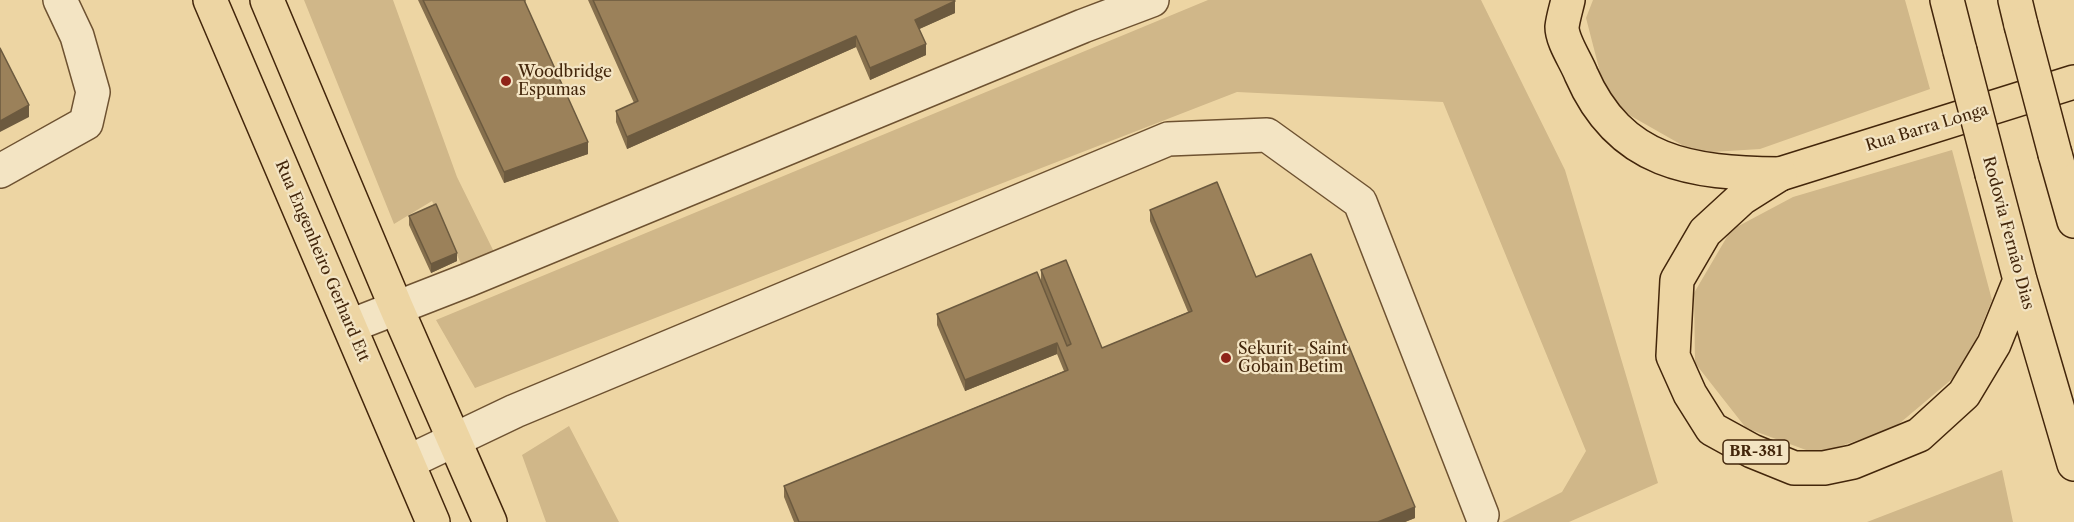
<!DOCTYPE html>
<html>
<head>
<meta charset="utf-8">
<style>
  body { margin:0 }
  canvas { display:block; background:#edd5a3 }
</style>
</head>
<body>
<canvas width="2074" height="522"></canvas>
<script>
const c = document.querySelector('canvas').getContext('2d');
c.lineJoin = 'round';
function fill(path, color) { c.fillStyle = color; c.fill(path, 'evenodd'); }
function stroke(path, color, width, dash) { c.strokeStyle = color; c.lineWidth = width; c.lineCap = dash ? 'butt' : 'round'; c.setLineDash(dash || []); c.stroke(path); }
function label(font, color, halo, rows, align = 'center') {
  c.font = font + ' "Libre Caslon Text",serif'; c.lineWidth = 4.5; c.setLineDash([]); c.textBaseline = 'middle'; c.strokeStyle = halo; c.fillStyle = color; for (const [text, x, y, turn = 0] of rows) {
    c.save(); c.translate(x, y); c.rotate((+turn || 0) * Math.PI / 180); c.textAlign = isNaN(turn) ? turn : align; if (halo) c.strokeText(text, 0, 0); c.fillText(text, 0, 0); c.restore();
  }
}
const green = new Path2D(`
  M 304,0 L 393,0 L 457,177 L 494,252 L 463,268 L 432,201 L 394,224 Z
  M 1208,0 L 1481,0 L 1565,170 L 1658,483 L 1569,522 L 1502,522 L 1562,492 L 1586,451 L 1443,102 L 1237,92 L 475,388 L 436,320 Z
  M 1593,0 L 1905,0 L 1930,89 L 1760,149 L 1696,153 L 1608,103 L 1586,18 Z
  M 1952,150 L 1992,300 L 1964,369 L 1894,428 L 1817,454 L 1746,428 L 1695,363 L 1694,293 L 1731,230 L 1793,197 Z
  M 569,426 L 619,522 L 546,522 L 522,455 Z
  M 2002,470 L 2013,522 L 1867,522 Z`);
const minor = new Path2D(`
  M 0,171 L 86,123 L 93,92 L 77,36 L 60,0
  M 350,326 L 468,280 L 1083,26 L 1152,0
  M 408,462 L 515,411 L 1168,139 L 1267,135 L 1360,202 L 1482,515`);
const major = new Path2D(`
  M 210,0 L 433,522
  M 267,0 L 396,307 L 490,522
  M 1780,174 L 2074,82`);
const highway = new Path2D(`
  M 1568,0 C 1566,9 1563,18 1562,27 C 1562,41 1576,61 1581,74 C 1620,164 1691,173 1780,174
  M 1947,0 L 1960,51
  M 2015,0 L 2021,25
  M 2055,154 L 2074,221
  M 1780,174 L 1742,198 L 1705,232 L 1677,280 L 1673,356 L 1690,394 L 1712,429 L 1752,451 L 1794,468 L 1824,468 L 1853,462 L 1919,435 L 1964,394 L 1994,344 L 2020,280
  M 1992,174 L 2020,280 L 2074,464`);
const highwayBridge = new Path2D(`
  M 2021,25 L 2055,154
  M 1960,51 L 1992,174`);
const wall = new Path2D(`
  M 418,0 L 526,0 L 525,3 L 588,154 L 504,183 Z
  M 588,0 L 954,0 L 955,13 L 919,29 L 926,55 L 870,80 L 856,47 L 627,149 L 616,122 L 616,111 L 634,103 Z
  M 1150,210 L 1256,277 L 1415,518 L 1405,522 L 794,522 L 784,497 L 784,486 L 1064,371 L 1057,354 L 965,391 L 937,325 L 937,314 L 1041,281 L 1041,270 L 1102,348 L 1188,312 L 1150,221 Z
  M 409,216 L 457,261 L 431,273 L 409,225 Z`);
const shadedWall = new Path2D(`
  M 955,1 L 955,13 L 915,31 L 915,20 Z
  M 856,36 L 856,47 L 627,149 L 627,137 Z
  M 926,44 L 926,55 L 870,80 L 870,68 Z
  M 29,105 L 29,117 L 0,132 L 0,121 Z
  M 588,142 L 588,154 L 504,183 L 504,172 Z
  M 457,253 L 457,261 L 431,273 L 431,264 Z
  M 1057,343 L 1057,354 L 965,391 L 965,380 Z
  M 1415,507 L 1415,518 L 1405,522 L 1378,522 Z`);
const building = new Path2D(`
  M 423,0 L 524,0 L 588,142 L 504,172 Z
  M 593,0 L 954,0 L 955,1 L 915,20 L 926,44 L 870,68 L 856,36 L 627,137 L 616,111 L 638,101 Z
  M 0,48 L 29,105 L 0,121 Z
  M 1217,182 L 1256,277 L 1311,254 L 1415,507 L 1378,522 L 799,522 L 784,486 L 1068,370 L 1057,343 L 965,380 L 937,314 L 1037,272 L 1067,346 L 1071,344 L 1041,270 L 1066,260 L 1102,348 L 1192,311 L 1150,210 Z
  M 436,204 L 457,253 L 431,264 L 409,216 Z`);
const markers = [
  [506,81,6,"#8f2418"],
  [1226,358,6,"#8f2418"]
];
const shields = [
  [1756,452,66]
];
const shieldNames = [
  ["BR-381",1756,452]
];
const poiNames = [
  ["Woodbridge",518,72],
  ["Espumas",518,90],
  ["Sekurit - Saint",1238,349],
  ["Gobain Betim",1238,367]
];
const streetNames = [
  ["Rua Barra Longa",1927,128,-17],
  ["Rodovia Fernão Dias",2008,233,75],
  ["Rua Engenheiro Gerhard Ett",322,261,67]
];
fill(green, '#d0b789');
stroke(minor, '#6e5231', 36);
stroke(major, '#43260b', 36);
stroke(highway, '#43260b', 36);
stroke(minor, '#f3e4c3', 33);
stroke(major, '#edd5a3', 33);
stroke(highway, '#edd5a3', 33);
stroke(highwayBridge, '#43260b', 36, []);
stroke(highwayBridge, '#edd5a3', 33);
fill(wall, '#856f4d');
fill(shadedWall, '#6c5a3f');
fill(building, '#9b815a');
stroke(building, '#6c5a3f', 1.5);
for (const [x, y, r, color] of markers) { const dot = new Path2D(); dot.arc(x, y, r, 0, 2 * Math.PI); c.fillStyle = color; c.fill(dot); stroke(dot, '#f3e4c3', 2); }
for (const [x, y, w] of shields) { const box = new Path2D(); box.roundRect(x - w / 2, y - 12, w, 24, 4.5); c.fillStyle = '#f3e4c3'; c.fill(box); stroke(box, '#43260b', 1.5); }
label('bold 15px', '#43260b', null, shieldNames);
label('16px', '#43260b', '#f3e4c3', poiNames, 'left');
label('16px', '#43260b', '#f3e4c3', streetNames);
</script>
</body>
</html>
